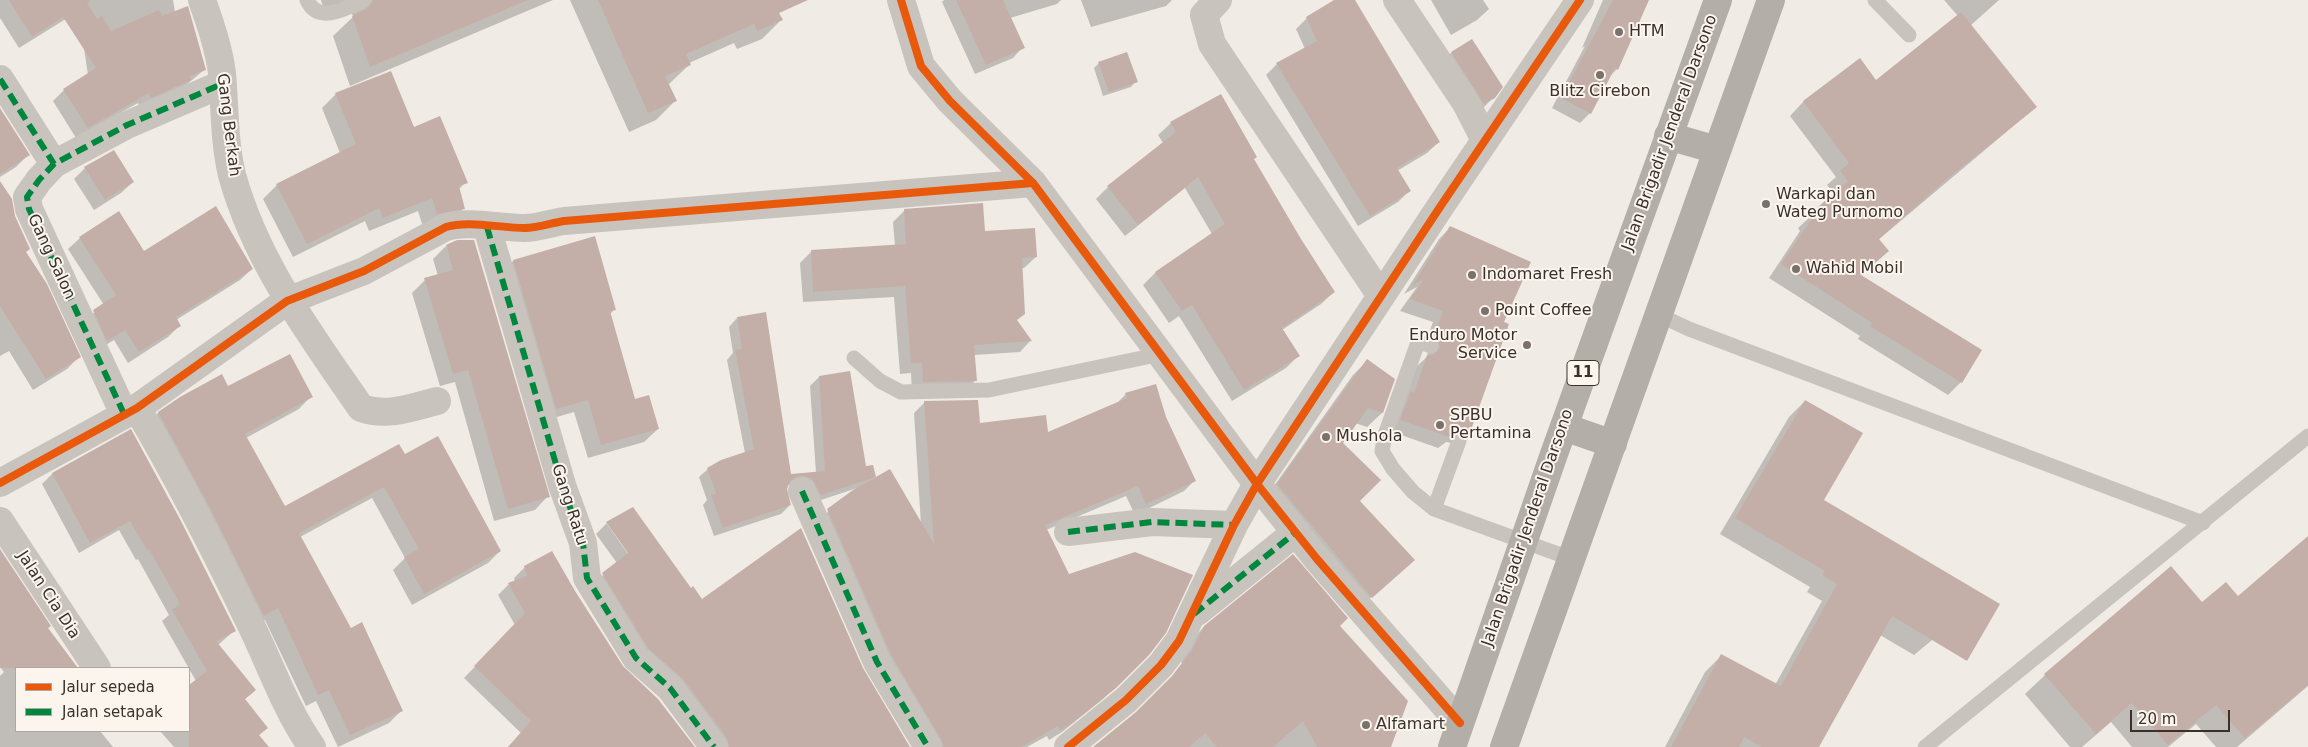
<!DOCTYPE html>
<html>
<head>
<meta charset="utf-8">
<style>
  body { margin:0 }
  #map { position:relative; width:2308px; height:747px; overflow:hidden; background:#f0ebe5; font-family:"DejaVu Sans",sans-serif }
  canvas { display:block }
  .legend { position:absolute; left:15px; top:667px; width:175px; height:65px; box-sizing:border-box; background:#fbf5ee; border:1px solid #aea6a0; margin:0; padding:6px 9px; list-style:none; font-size:15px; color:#3b302b }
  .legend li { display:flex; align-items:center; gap:10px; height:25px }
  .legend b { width:25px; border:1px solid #aea6a0 }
  .scale { position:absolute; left:2130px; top:710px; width:100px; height:22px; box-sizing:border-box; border:2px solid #3b302b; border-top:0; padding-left:6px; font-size:15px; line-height:18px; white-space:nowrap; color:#3b302b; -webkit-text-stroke:4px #fbf5ee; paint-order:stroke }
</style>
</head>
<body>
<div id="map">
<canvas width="2308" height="747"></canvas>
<ul class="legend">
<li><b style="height:6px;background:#e8590c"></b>Jalur sepeda</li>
<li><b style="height:6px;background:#00873e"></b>Jalan setapak</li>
</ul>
<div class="scale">20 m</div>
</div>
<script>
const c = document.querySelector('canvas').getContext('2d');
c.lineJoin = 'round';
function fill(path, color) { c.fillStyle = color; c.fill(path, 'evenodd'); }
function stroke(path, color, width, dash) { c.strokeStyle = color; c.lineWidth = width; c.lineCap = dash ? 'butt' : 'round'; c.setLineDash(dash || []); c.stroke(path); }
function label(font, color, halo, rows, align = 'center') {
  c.font = font + ' "DejaVu Sans",sans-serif'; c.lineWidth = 4; c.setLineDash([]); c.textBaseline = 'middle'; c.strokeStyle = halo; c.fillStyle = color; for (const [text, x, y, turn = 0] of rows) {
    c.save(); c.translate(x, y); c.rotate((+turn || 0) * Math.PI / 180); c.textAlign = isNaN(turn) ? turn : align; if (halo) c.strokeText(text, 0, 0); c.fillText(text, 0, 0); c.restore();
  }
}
const shadow = new Path2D(`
  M 0,0 L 173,0 L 175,12 L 204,70 L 179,91 L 140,108 L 138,103 L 76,138 L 53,101 L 64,90 L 88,75 L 78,8 L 69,17 L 19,48 L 0,18 Z
  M 321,0 L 553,0 L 350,86 L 333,36 L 354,16 L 344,9 L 326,17 Z
  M 570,0 L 772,0 L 781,20 L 762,39 L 737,49 L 734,43 L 689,63 L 690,64 L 668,85 L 675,101 L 656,120 L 629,132 Z
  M 944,0 L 1061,0 L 1057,4 L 1010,18 L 1023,47 L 1013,58 L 975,74 L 942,2 Z
  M 1081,0 L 1172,0 L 1166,6 L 1091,27 Z
  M 1337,0 L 1353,0 L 1439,142 L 1427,153 L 1397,171 L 1410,190 L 1398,202 L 1358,226 L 1266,75 L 1277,64 L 1305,49 L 1296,29 L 1307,18 Z
  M 1431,0 L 1483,0 L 1489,9 L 1477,20 L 1451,35 Z
  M 1603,0 L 1647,0 L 1617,69 L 1609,77 L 1590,113 L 1580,123 L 1552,108 L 1585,46 L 1582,48 Z
  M 1944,0 L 1999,0 L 1970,26 L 2036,107 L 1878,240 L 1887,251 L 1860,276 L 1961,382 L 1948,395 L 1858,339 L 1860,336 L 1769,278 L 1800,231 L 1798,228 L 1835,194 L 1827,185 L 1836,177 L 1790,116 L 1803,102 L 1859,60 L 1876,82 L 1958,16 Z
  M 1472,40 L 1494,97 L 1482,109 L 1440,64 L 1451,53 Z
  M 1099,63 L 1136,81 L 1131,87 L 1103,96 L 1094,68 Z
  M 336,94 L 413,128 L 466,182 L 458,190 L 464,208 L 450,222 L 423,227 L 418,211 L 369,231 L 365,221 L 293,257 L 263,199 L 277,185 L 340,153 L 322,108 Z
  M 0,110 L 28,155 L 16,167 L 0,177 Z
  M 1171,123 L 1253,160 L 1300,240 L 1334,292 L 1321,304 L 1282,330 L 1299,355 L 1286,368 L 1232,401 L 1179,316 L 1169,323 L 1143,285 L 1155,273 L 1212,234 L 1185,188 L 1125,236 L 1096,199 L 1108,187 L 1163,143 L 1158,135 Z
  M 85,168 L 133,182 L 121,193 L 94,210 L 74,179 Z
  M 0,183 L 25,252 L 79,357 L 67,369 L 33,390 L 9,351 L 0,356 Z
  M 905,210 L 984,232 L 1036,257 L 1024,268 L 1021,268 L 1016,321 L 1030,341 L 1020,352 L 974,355 L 976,380 L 964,392 L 912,393 L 911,373 L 900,374 L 894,297 L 803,302 L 800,263 L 811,252 L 895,246 L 893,222 Z
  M 1451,227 L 1502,322 L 1508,324 L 1467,438 L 1456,449 L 1451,443 L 1446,442 L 1438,448 L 1390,431 L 1416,367 L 1428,356 L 1427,351 L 1423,349 L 1433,322 L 1400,311 L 1417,287 L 1404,294 L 1439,239 Z
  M 80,238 L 143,253 L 252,269 L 240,280 L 176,320 L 179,326 L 168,337 L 128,363 L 114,340 L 96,351 L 82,322 L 104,305 L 68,249 Z
  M 446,246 L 548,496 L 535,510 L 494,521 L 455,382 L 440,386 L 412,293 L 425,280 L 438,276 L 433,259 Z
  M 513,261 L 615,309 L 610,314 L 635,400 L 658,429 L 644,442 L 588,458 L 574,412 L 543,421 L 500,274 Z
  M 737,318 L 790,476 L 816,473 L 810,386 L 819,377 L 865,468 L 875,477 L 870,481 L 921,525 L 914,413 L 925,402 L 979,424 L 1047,433 L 1116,404 L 1126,394 L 1164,417 L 1195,480 L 1184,491 L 1135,515 L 1126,496 L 1046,530 L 1068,576 L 1148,654 L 1103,699 L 1062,732 L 1049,740 L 1047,736 L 1027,747 L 929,747 L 817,521 L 857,488 L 812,503 L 795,484 L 787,485 L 785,489 L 790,505 L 781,514 L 714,536 L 703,505 L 707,500 L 699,477 L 708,469 L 745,453 L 727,360 L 733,353 L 729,327 Z
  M 1367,361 L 1393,380 L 1382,413 L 1367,427 L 1355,423 L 1341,443 L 1358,501 L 1413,560 L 1356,611 L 1264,500 L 1353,375 Z
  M 228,388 L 311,396 L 299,409 L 246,438 L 284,508 L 404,456 L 500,551 L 488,563 L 412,605 L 393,570 L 405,558 L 372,498 L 300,537 L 350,629 L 402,710 L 389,723 L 338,747 L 316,701 L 306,706 L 265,620 L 251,627 L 146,426 L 158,413 L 180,398 Z
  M 1805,401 L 1822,500 L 1967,611 L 1914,655 L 1880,635 L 1817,747 L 1665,747 L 1705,672 L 1721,656 L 1775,685 L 1822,601 L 1807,592 L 1810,587 L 1720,534 L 1789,417 Z
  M 131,431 L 235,630 L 218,645 L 255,690 L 244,700 L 266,728 L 258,736 L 267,747 L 174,747 L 160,731 L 189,731 L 189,687 L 196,681 L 162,621 L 169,615 L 138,559 L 136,560 L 119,530 L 79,553 L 42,484 L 52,474 Z
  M 632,509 L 690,589 L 693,588 L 701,600 L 800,530 L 862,671 L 908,747 L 714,747 L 671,690 L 637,659 L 592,585 L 617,563 L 596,534 L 607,523 ZM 607,524 L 610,524 L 633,557 L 631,558 Z
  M 2308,538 L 2308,686 L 2237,747 L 2216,747 L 2196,724 L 2168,747 L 2132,747 L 2111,722 L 2082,747 L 2070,747 L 2025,694 L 2045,675 L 2202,603 L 2238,598 Z
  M 0,551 L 47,628 L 76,668 L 16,668 L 16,731 L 100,731 L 113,747 L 0,747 L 0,676 L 4,672 L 0,667 Z
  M 525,567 L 573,591 L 622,667 L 693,747 L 508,747 L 521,733 L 464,678 L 515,625 L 498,595 L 509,584 L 515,582 L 514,578 Z
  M 1338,626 L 1390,747 L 1112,747 L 1192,677 L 1181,662 L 1193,638 L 1204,627 Z`);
const building = new Path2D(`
  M 9,0 L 91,0 L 87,3 L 97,19 L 102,16 L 111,31 L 159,10 L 162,16 L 188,6 L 206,70 L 189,76 L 191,80 L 151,98 L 149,93 L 88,128 L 63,89 L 96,68 L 63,17 L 32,37 Z
  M 373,0 L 528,0 L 370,67 L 352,16 L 368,8 Z
  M 598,0 L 808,0 L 779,13 L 783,20 L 757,31 L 754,24 L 686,54 L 691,65 L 665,76 L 677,101 L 648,113 Z
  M 956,0 L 1003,0 L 1025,48 L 986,65 Z
  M 1334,0 L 1355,0 L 1440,142 L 1397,168 L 1411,191 L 1370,216 L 1276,63 L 1317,41 L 1306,17 Z
  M 1613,0 L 1649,0 L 1618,70 L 1615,68 L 1591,114 L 1561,98 Z
  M 1961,12 L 2037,107 L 1947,179 L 1879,239 L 1889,251 L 1861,275 L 1982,350 L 1962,383 L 1870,326 L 1872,323 L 1781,264 L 1813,217 L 1810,214 L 1848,181 L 1840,171 L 1849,163 L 1803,101 L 1860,58 L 1876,80 Z
  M 1472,39 L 1503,87 L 1495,98 L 1484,104 L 1451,52 Z
  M 1127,52 L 1138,82 L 1109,92 L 1098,62 Z
  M 391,71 L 414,127 L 440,116 L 468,183 L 459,186 L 465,209 L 437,214 L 432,198 L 383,218 L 379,208 L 307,244 L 276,184 L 356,144 L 335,93 Z
  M 1221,94 L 1257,157 L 1254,159 L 1301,239 L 1335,292 L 1282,328 L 1300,356 L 1244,390 L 1192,305 L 1182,311 L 1155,272 L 1225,224 L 1198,177 L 1138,225 L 1107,186 L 1176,132 L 1170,122 Z
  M 0,108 L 30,155 L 0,174 Z
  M 114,150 L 134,182 L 105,200 L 84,167 Z
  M 0,181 L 12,199 L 15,216 L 30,249 L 26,252 L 47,284 L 81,357 L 46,379 L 0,306 Z
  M 983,203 L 985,231 L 1035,228 L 1037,257 L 1022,258 L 1025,314 L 1017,320 L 1032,341 L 974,345 L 977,381 L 923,382 L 922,363 L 911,363 L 905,286 L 813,292 L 811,250 L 906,244 L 904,209 Z
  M 216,206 L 253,269 L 176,317 L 181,326 L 139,352 L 125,330 L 107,341 L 93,310 L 116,295 L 79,237 L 119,211 L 144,251 Z
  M 1450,226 L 1531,262 L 1504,322 L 1509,324 L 1468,438 L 1462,432 L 1453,434 L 1450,437 L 1400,420 L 1411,391 L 1414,393 L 1427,355 L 1433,355 L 1440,348 L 1438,340 L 1434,337 L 1443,311 L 1410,299 L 1424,279 L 1412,286 Z
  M 595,236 L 616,310 L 610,311 L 635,399 L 649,395 L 659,429 L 601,445 L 588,400 L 556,409 L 513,260 Z
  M 457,240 L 474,240 L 550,497 L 508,509 L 468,370 L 453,374 L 424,278 L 453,270 L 446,245 Z
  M 766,312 L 791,474 L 825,471 L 819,376 L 850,371 L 866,466 L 873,465 L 876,477 L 821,495 L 812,479 L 804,476 L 796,477 L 790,481 L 787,489 L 791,505 L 723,528 L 711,495 L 716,493 L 707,468 L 721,460 L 754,449 L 735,350 L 742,349 L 737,317 Z
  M 290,354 L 313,397 L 245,434 L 285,506 L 399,444 L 405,454 L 438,436 L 501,551 L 424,594 L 404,557 L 419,549 L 384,487 L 299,533 L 351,628 L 362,622 L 403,711 L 350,735 L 329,690 L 318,695 L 278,608 L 264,616 L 209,506 L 158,412 L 180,397 L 222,374 L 228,386 Z
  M 1367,359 L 1395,379 L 1383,413 L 1368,408 L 1343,443 L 1381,480 L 1360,501 L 1415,560 L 1372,598 L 1277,484 Z
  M 1156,384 L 1166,417 L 1196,481 L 1146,504 L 1138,486 L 1045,525 L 1069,574 L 1135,552 L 1193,575 L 1166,633 L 1149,655 L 1116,688 L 1071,724 L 1060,730 L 1058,726 L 1021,747 L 944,747 L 941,739 L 891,655 L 827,509 L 853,490 L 890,469 L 934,544 L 924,401 L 978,400 L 980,423 L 1046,415 L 1048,432 L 1127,398 L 1125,393 Z
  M 1805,400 L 1863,433 L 1824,500 L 2000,604 L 1967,661 L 1892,616 L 1819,747 L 1762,747 L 1744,737 L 1739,747 L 1671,747 L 1721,654 L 1781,686 L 1837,584 L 1822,575 L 1825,571 L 1735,518 Z
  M 131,429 L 181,521 L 236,631 L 216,641 L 256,690 L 245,699 L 268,728 L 259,735 L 269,747 L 189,747 L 189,685 L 207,671 L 172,610 L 180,604 L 149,549 L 147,550 L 130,521 L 90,543 L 52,473 Z
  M 633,507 L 691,588 L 693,586 L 702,599 L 801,528 L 863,668 L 910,747 L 729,747 L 727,738 L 683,679 L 648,648 L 602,573 L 628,553 L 606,522 Z
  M 2308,536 L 2308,685 L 2245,738 L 2216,705 L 2168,745 L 2132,703 L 2096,734 L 2044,674 L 2171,566 L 2202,602 L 2226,582 L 2238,596 Z
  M 0,549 L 51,626 L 48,628 L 78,668 L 0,668 Z
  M 552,551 L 575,591 L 623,666 L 658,699 L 695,747 L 508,747 L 531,721 L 474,666 L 525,613 L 508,583 L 527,576 L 524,566 Z
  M 1293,554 L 1348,618 L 1340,626 L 1408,701 L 1391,747 L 1317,747 L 1303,721 L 1273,747 L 1217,747 L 1205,733 L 1189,747 L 1093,747 L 1136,712 L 1172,676 L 1192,650 L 1204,626 Z`);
const service = new Path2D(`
  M 307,0 C 318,25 347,8 364,0
  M 1875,0 L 1909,35
  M 1659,315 L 1689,329 L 2203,523
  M 1431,346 L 1422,343 L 1417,345 L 1385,435 L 1382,451 L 1393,469 L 1413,492 L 1434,509 L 1572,559
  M 854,358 L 880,381 L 901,392 L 989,390 L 1161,354
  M 1434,509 L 1459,441
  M 1925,747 L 2308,436`);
const minor = new Path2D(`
  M 202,0 C 210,23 219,49 222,73 C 225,107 224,142 232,175 C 256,262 310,334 361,408 C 387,417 411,408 437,401
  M 901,0 L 921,66 L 950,101 L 1033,183 L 1257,484 L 1317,559 L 1460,723
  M 1218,0 L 1204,15 L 1212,44 L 1381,296
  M 1397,0 L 1466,103 L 1485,140
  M 0,79 L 54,164
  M 487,227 L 562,485 L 583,543 L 587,578 L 636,658 L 670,688 L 714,747
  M 137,408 C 178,478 214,548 249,621 C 270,663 285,709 312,747
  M 124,414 L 29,209 L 27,197 L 39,180 L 54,164 L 127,125 L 222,84
  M 0,483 L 137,408 L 287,301 L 364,271 L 446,227 C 468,220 500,228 525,228 C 537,228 551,223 564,221 L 1033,183
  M 802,491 L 877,662 L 928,747
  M 0,521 L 97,668
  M 1068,532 L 1152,522 L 1234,525
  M 1197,612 L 1296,532
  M 1068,747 L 1126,700 L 1161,665 L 1179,641 L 1234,525 L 1257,484 L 1440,207 L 1580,0`);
const trunk = new Path2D(`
  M 1668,136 L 1717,150
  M 1564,427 L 1613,444
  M 1452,747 L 1554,454 L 1718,0
  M 1504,747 L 1771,0`);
const quiet = new Path2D(`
  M 0,79 L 54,164
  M 487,227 L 562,485 L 583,543 L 587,578 L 636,658 L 670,688 L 714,747
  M 124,414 L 29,209 L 27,197 L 39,180 L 54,164 L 127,125 L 222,84
  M 802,491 L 877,662 L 928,747
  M 1068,532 L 1152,522 L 1234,525
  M 1194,614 L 1296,532`);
const cycleway = new Path2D(`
  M 901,0 L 921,66 L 950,101 L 1033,183 L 1257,484 L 1317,559 L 1460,723
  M 0,483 L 137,408 L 287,301 L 364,271 L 446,227 C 468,220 500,228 525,228 C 537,228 551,223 564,221 L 1033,183
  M 1068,747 L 1126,700 L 1161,665 L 1179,641 L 1234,525 L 1257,484 L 1440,207 L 1580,0`);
const markers = [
  [1619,32,5,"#7a716c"],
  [1600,75,5,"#7a716c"],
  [1766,204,5,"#7a716c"],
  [1796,269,5,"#7a716c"],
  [1472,275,5,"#7a716c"],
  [1485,311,5,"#7a716c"],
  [1527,345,5,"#7a716c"],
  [1440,425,5,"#7a716c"],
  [1326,437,5,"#7a716c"],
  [1366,725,5,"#7a716c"]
];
const shields = [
  [1583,373,32]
];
const shieldNames = [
  ["11",1583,373]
];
const poiNames = [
  ["HTM",1629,32],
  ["Blitz Cirebon",1600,92,"center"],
  ["Warkapi dan",1776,195],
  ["Wateg Purnomo",1776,213],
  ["Wahid Mobil",1806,269],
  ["Indomaret Fresh",1482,275],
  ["Point Coffee",1495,311],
  ["Enduro Motor",1517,336,"right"],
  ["Service",1517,354,"right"],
  ["SPBU",1450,416],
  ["Pertamina",1450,434],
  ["Mushola",1336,437],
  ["Alfamart",1376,725]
];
const streetNames = [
  ["Gang Berkah",228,125,83],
  ["Jalan Brigadir Jenderal Darsono",1670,133,-70],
  ["Gang Salon",51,257,65],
  ["Gang Ratu",569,505,72],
  ["Jalan Brigadir Jenderal Darsono",1528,528,-71],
  ["Jalan Cia Dia",48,595,57]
];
fill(shadow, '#0003');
fill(building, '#c3afa7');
stroke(service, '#c9c3be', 15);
stroke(minor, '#c9c3be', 28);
stroke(trunk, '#b4aea8', 28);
stroke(quiet, '#00873e', 6, [12, 6]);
stroke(cycleway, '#e8590c', 8);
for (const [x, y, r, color] of markers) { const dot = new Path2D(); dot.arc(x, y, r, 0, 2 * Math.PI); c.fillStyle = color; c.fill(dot); stroke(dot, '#fbf5ee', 2); }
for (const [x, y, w] of shields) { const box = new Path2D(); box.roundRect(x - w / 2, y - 12.5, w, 25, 4); c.fillStyle = '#fbf5ee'; c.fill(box); stroke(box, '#3b302b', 1); }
label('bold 15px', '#3b302b', null, shieldNames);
label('16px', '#3b302b', '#fbf5ee', poiNames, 'left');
label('16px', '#3b302b', '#fbf5ee', streetNames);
</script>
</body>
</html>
